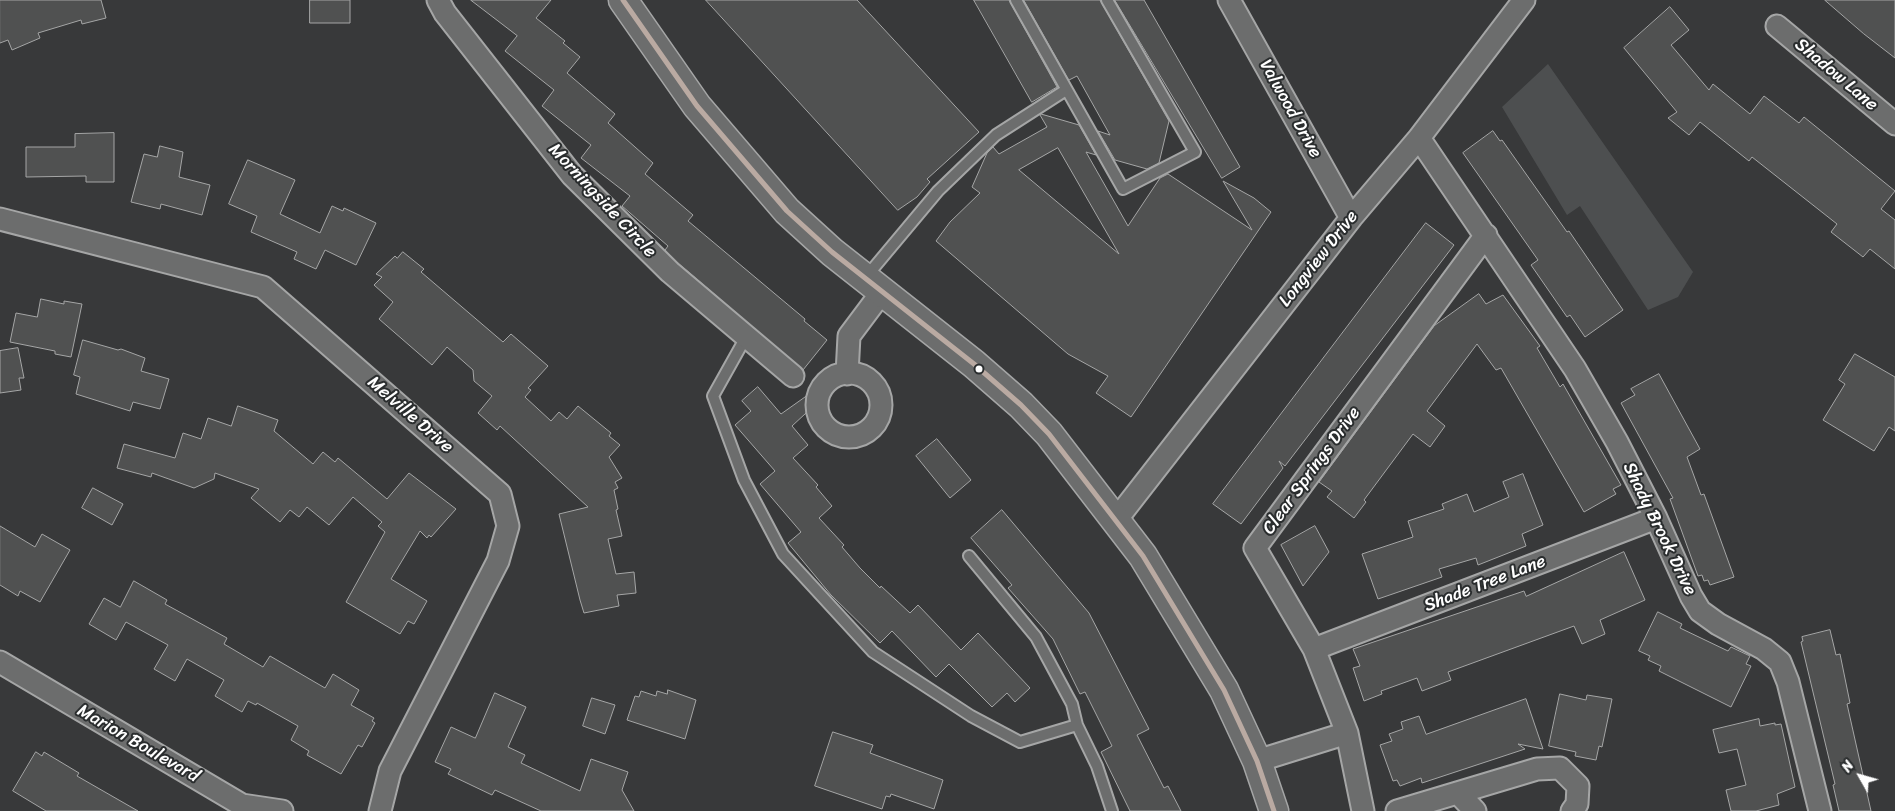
<!DOCTYPE html>
<html>
<head>
<meta charset="utf-8">
<style>
  body { margin:0 }
  #map { position:relative; width:1895px; height:811px; overflow:hidden; background:#38393a; font-family:Sriracha,sans-serif }
  canvas { display:block }
  .north { position:absolute; left:1835px; top:751px; width:50px; height:50px; -webkit-text-stroke:4px #2a2d2e; paint-order:stroke; rotate:308deg; font-size:14px; font-weight:700; line-height:20px; text-align:center; color:#fff }
  .north::after { content:''; display:block; margin:auto; width:18px; height:22px; background:#fff; clip-path:polygon(50% 0,100% 100%,50% 72%,0 100%) }
</style>
</head>
<body>
<div id="map">
<canvas width="1895" height="811"></canvas>
<div class="north">N</div>
</div>
<script>
const c = document.querySelector('canvas').getContext('2d');
c.lineJoin = 'round';
function fill(path, color) { c.fillStyle = color; c.fill(path, 'evenodd'); }
function stroke(path, color, width, dash) { c.strokeStyle = color; c.lineWidth = width; c.lineCap = dash ? 'butt' : 'round'; c.setLineDash(dash || []); c.stroke(path); }
function label(font, color, halo, rows, align = 'center') {
  c.font = font + ' Sriracha,sans-serif'; c.lineWidth = 4; c.setLineDash([]); c.textBaseline = 'middle'; c.strokeStyle = halo; c.fillStyle = color; for (const [text, x, y, turn = 0] of rows) {
    c.save(); c.translate(x, y); c.rotate((+turn || 0) * Math.PI / 180); c.textAlign = isNaN(turn) ? turn : align; if (halo) c.strokeText(text, 0, 0); c.fillText(text, 0, 0); c.restore();
  }
}
const green = new Path2D(`
  M 1548,64 L 1693,272 L 1678,297 L 1648,310 L 1580,206 L 1567,215 L 1502,107 Z`);
const building = new Path2D(`
  M 0,0 L 101,0 L 106,18 L 82,24 L 81,20 L 38,33 L 40,38 L 12,50 L 8,40 L 0,43 Z
  M 310,0 L 350,0 L 350,23 L 310,23 Z
  M 471,0 L 551,0 L 536,18 L 565,41 L 563,43 L 580,57 L 567,73 L 615,114 L 608,123 L 653,163 L 645,174 L 693,215 L 688,221 L 805,319 L 804,321 L 827,340 L 803,370 L 678,263 L 665,250 L 668,246 L 622,206 L 630,196 L 581,158 L 591,145 L 542,106 L 554,90 L 505,51 L 517,36 Z
  M 706,0 L 857,0 L 979,132 L 927,179 L 930,182 L 917,197 L 898,210 Z
  M 974,0 L 1009,0 L 1057,87 L 1032,102 Z
  M 1024,0 L 1100,0 L 1169,121 L 1159,163 L 1147,169 L 1115,160 L 1098,131 L 1110,135 L 1077,76 L 1069,80 Z
  M 1115,0 L 1144,0 L 1240,167 L 1222,178 Z
  M 1825,0 L 1895,0 L 1895,58 L 1864,34 Z
  M 1670,7 L 1689,30 L 1671,45 L 1709,90 L 1713,84 L 1750,114 L 1764,96 L 1799,123 L 1804,117 L 1895,191 L 1881,209 L 1895,220 L 1895,269 L 1870,249 L 1863,257 L 1831,232 L 1837,224 L 1752,157 L 1749,161 L 1700,122 L 1689,135 L 1668,118 L 1677,112 L 1624,48 Z
  M 1041,114 L 1079,125 L 1096,155 L 1086,152 L 1128,226 L 1160,178 L 1168,174 L 1252,230 L 1223,181 L 1254,198 L 1271,212 L 1131,417 L 1096,393 L 1108,376 L 1068,354 L 936,241 L 950,222 L 980,193 L 972,187 L 987,153 L 993,147 L 999,154 L 1047,127 L 1040,115 ZM 1058,148 L 1119,254 L 1019,170 Z
  M 1493,131 L 1500,141 L 1502,140 L 1567,232 L 1569,231 L 1623,310 L 1585,337 L 1570,315 L 1567,317 L 1531,265 L 1538,260 L 1463,153 Z
  M 114,133 L 114,182 L 86,182 L 86,176 L 26,177 L 26,147 L 75,147 L 75,134 Z
  M 160,146 L 183,152 L 179,177 L 210,185 L 202,215 L 161,204 L 160,209 L 131,202 L 144,154 L 157,157 Z
  M 248,160 L 295,180 L 280,214 L 320,233 L 332,206 L 343,211 L 344,208 L 376,223 L 356,265 L 325,250 L 316,269 L 294,259 L 297,252 L 251,232 L 257,216 L 229,204 Z
  M 1426,223 L 1454,245 L 1285,466 L 1279,461 L 1283,468 L 1241,524 L 1213,504 Z
  M 403,252 L 424,269 L 421,272 L 503,342 L 511,334 L 548,366 L 528,388 L 531,390 L 525,397 L 551,421 L 559,412 L 567,419 L 578,406 L 611,433 L 609,436 L 620,445 L 609,457 L 622,478 L 615,482 L 618,488 L 614,490 L 618,509 L 616,510 L 622,536 L 608,539 L 616,574 L 634,572 L 636,593 L 617,595 L 619,606 L 584,613 L 580,600 L 559,514 L 588,507 L 500,426 L 497,430 L 478,413 L 492,396 L 474,381 L 473,370 L 447,347 L 432,365 L 379,319 L 393,302 L 374,285 L 382,277 L 376,274 L 395,256 L 397,258 Z
  M 1479,294 L 1486,304 L 1503,295 L 1540,346 L 1537,348 L 1560,387 L 1563,384 L 1621,485 L 1613,489 L 1616,494 L 1584,512 L 1501,368 L 1496,370 L 1477,344 L 1427,411 L 1445,426 L 1430,447 L 1413,434 L 1364,500 L 1366,502 L 1354,518 L 1327,497 L 1332,491 L 1319,482 L 1434,326 Z
  M 41,299 L 64,304 L 64,301 L 82,304 L 71,357 L 55,354 L 55,351 L 10,342 L 16,313 L 37,317 Z
  M 83,340 L 118,350 L 121,349 L 145,358 L 141,371 L 169,379 L 160,409 L 133,402 L 130,411 L 76,394 L 80,377 L 74,375 Z
  M 18,348 L 24,378 L 19,378 L 21,390 L 0,393 L 0,351 Z
  M 1855,354 L 1895,377 L 1895,431 L 1889,427 L 1874,451 L 1823,420 L 1845,384 L 1839,380 Z
  M 1659,374 L 1700,449 L 1687,457 L 1701,495 L 1704,494 L 1734,577 L 1710,585 L 1708,580 L 1704,581 L 1702,575 L 1698,576 L 1670,499 L 1673,498 L 1621,403 L 1635,395 L 1631,389 Z
  M 758,387 L 781,414 L 812,392 L 819,401 L 792,426 L 808,445 L 793,458 L 818,485 L 816,487 L 832,506 L 819,518 L 844,545 L 842,547 L 860,568 L 880,588 L 881,586 L 910,613 L 918,605 L 961,650 L 978,633 L 1030,688 L 1015,702 L 1007,693 L 992,707 L 949,664 L 936,677 L 892,631 L 880,643 L 831,595 L 788,543 L 801,532 L 760,484 L 775,471 L 735,425 L 751,411 L 742,401 Z
  M 238,406 L 278,420 L 274,431 L 313,464 L 323,452 L 335,462 L 338,458 L 387,499 L 409,473 L 456,509 L 431,537 L 429,535 L 427,538 L 420,531 L 391,579 L 427,601 L 414,624 L 408,621 L 400,634 L 346,602 L 385,532 L 378,526 L 382,522 L 353,497 L 329,525 L 307,507 L 299,517 L 290,510 L 280,522 L 251,498 L 259,489 L 215,473 L 214,479 L 194,488 L 152,473 L 151,477 L 117,468 L 124,444 L 175,458 L 183,433 L 201,439 L 208,418 L 231,426 Z
  M 937,439 L 971,480 L 950,498 L 916,456 Z
  M 1523,474 L 1543,525 L 1522,534 L 1526,546 L 1478,565 L 1476,558 L 1439,569 L 1442,577 L 1378,599 L 1362,554 L 1413,537 L 1408,521 L 1444,509 L 1442,504 L 1467,494 L 1474,512 L 1509,497 L 1503,482 Z
  M 93,488 L 123,504 L 112,525 L 82,508 Z
  M 1002,510 L 1089,613 L 1149,729 L 1137,735 L 1164,788 L 1168,786 L 1181,811 L 1130,811 L 1101,752 L 1112,746 L 1085,692 L 1080,694 L 1053,639 L 1008,588 L 1012,585 L 971,538 Z
  M 0,526 L 35,547 L 42,534 L 70,550 L 40,602 L 20,591 L 18,596 L 0,585 Z
  M 1315,526 L 1329,552 L 1303,586 L 1281,545 Z
  M 1624,552 L 1645,600 L 1600,620 L 1605,634 L 1582,644 L 1574,626 L 1448,672 L 1451,680 L 1422,691 L 1417,678 L 1381,691 L 1382,694 L 1364,701 L 1353,668 L 1360,666 L 1353,649 L 1524,591 L 1526,596 Z
  M 134,581 L 167,600 L 165,604 L 227,638 L 224,644 L 263,667 L 270,656 L 325,688 L 333,674 L 359,690 L 351,705 L 374,718 L 372,721 L 375,723 L 362,747 L 358,745 L 341,774 L 307,755 L 309,751 L 291,740 L 298,726 L 257,703 L 256,705 L 248,701 L 242,712 L 215,696 L 224,680 L 187,659 L 175,681 L 154,669 L 168,645 L 126,622 L 116,640 L 89,624 L 104,598 L 120,607 Z
  M 1658,612 L 1682,624 L 1680,628 L 1728,651 L 1731,647 L 1750,656 L 1746,664 L 1751,666 L 1731,707 L 1659,671 L 1661,666 L 1648,660 L 1650,656 L 1639,651 Z
  M 1830,630 L 1836,655 L 1840,654 L 1850,703 L 1847,704 L 1871,811 L 1839,811 L 1833,785 L 1835,784 L 1801,642 L 1803,641 L 1802,637 Z
  M 668,690 L 696,700 L 685,739 L 627,720 L 635,696 L 639,697 L 641,691 L 656,696 L 657,691 L 667,694 Z
  M 495,693 L 526,707 L 508,747 L 525,755 L 521,763 L 580,791 L 591,759 L 628,772 L 622,790 L 634,811 L 541,811 L 495,790 L 492,795 L 448,774 L 451,769 L 435,762 L 451,727 L 475,738 Z
  M 1560,694 L 1586,700 L 1587,695 L 1612,699 L 1602,747 L 1599,746 L 1596,760 L 1575,756 L 1576,752 L 1549,746 Z
  M 592,698 L 615,705 L 605,734 L 583,726 Z
  M 1526,699 L 1543,749 L 1518,744 L 1525,749 L 1422,783 L 1421,778 L 1400,786 L 1397,780 L 1393,781 L 1380,745 L 1392,741 L 1389,734 L 1403,729 L 1401,722 L 1419,716 L 1426,734 Z
  M 1759,719 L 1760,726 L 1775,723 L 1775,725 L 1781,724 L 1795,787 L 1777,794 L 1779,805 L 1756,811 L 1731,811 L 1726,790 L 1746,785 L 1737,749 L 1719,753 L 1713,730 Z
  M 833,732 L 873,745 L 870,753 L 943,780 L 934,809 L 891,794 L 890,797 L 886,796 L 882,809 L 815,786 Z
  M 36,752 L 42,756 L 44,752 L 79,773 L 77,776 L 138,811 L 46,811 L 13,791 Z`);
const service = new Path2D(`
  M 1016,0 L 1123,189 L 1195,152 L 1107,0
  M 866,277 L 938,191 L 996,135 L 1066,90
  M 746,337 L 713,396 L 744,480 L 783,554 L 873,652 L 971,716 L 1020,742 L 1077,725 L 1097,766 L 1112,811
  M 969,556 L 1036,637 L 1072,704 L 1077,725`);
const minor = new Path2D(`
  M 438,0 L 445,13 L 572,175 L 670,272 L 793,376
  M 1229,0 L 1351,218
  M 1777,26 L 1895,124
  M 1419,138 L 1575,369 L 1617,442 L 1656,518 L 1691,596 L 1700,611 L 1718,624 L 1764,649 L 1780,662 L 1788,682 L 1820,811
  M 0,219 L 263,287 L 500,494 L 508,526 L 498,561 L 390,771 L 380,811
  M817 405a32 32 0 1 1 64 0a32 32 0 1 1-64 0Z
  M 847,374 L 849,336 L 882,292
  M 1116,520 L 1351,218 L 1419,138 L 1524,0
  M 1314,649 L 1656,518
  M 0,662 L 242,805 L 282,811
  M 1257,761 L 1347,733
  M 1458,793 L 1475,811
  M 1363,811 L 1347,733 L 1314,649 L 1255,548 L 1486,235
  M 1397,811 L 1537,769 L 1560,768 L 1578,786 L 1577,804 L 1572,811`);
const primary = new Path2D(`
  M 623,0 L 697,106 L 787,211 L 832,252 L 974,364 L 1021,405 L 1049,434 L 1143,556 L 1224,690 L 1257,761 L 1274,811`);
const bus1 = new Path2D(`
  M 623,0 L 697,106 L 787,211 L 832,252 L 974,364 L 1021,405 L 1049,434 L 1143,556 L 1224,690 L 1257,761 L 1274,811`);
const markers = [
  [979,369,4.5,"#fff"]
];
const streetNames = [
  ["Shadow Lane",1836,75,40],
  ["Valwood Drive",1290,109,61],
  ["Morningside Circle",602,201,47],
  ["Longview Drive",1319,259,-52],
  ["Melville Drive",410,415,41],
  ["Clear Springs Drive",1312,471,-54],
  ["Shady Brook Drive",1659,529,64],
  ["Shade Tree Lane",1485,584,-21],
  ["Marion Boulevard",138,744,30]
];
fill(green, '#4d4f50');
fill(building, '#505151');
stroke(building, '#a5a6a6', 1);
stroke(service, '#a5a6a6', 14);
stroke(minor, '#a5a6a6', 25);
stroke(primary, '#a5a6a6', 31);
stroke(service, '#6c6d6d', 10);
stroke(minor, '#6c6d6d', 21);
stroke(primary, '#6c6d6d', 28);
stroke(bus1, '#baaaa2', 5);
for (const [x, y, r, color] of markers) { const dot = new Path2D(); dot.arc(x, y, r, 0, 2 * Math.PI); c.fillStyle = color; c.fill(dot); stroke(dot, '#2a2d2e', 2); }
label('18px', '#fff', '#2a2d2e', streetNames);
</script>
</body>
</html>
